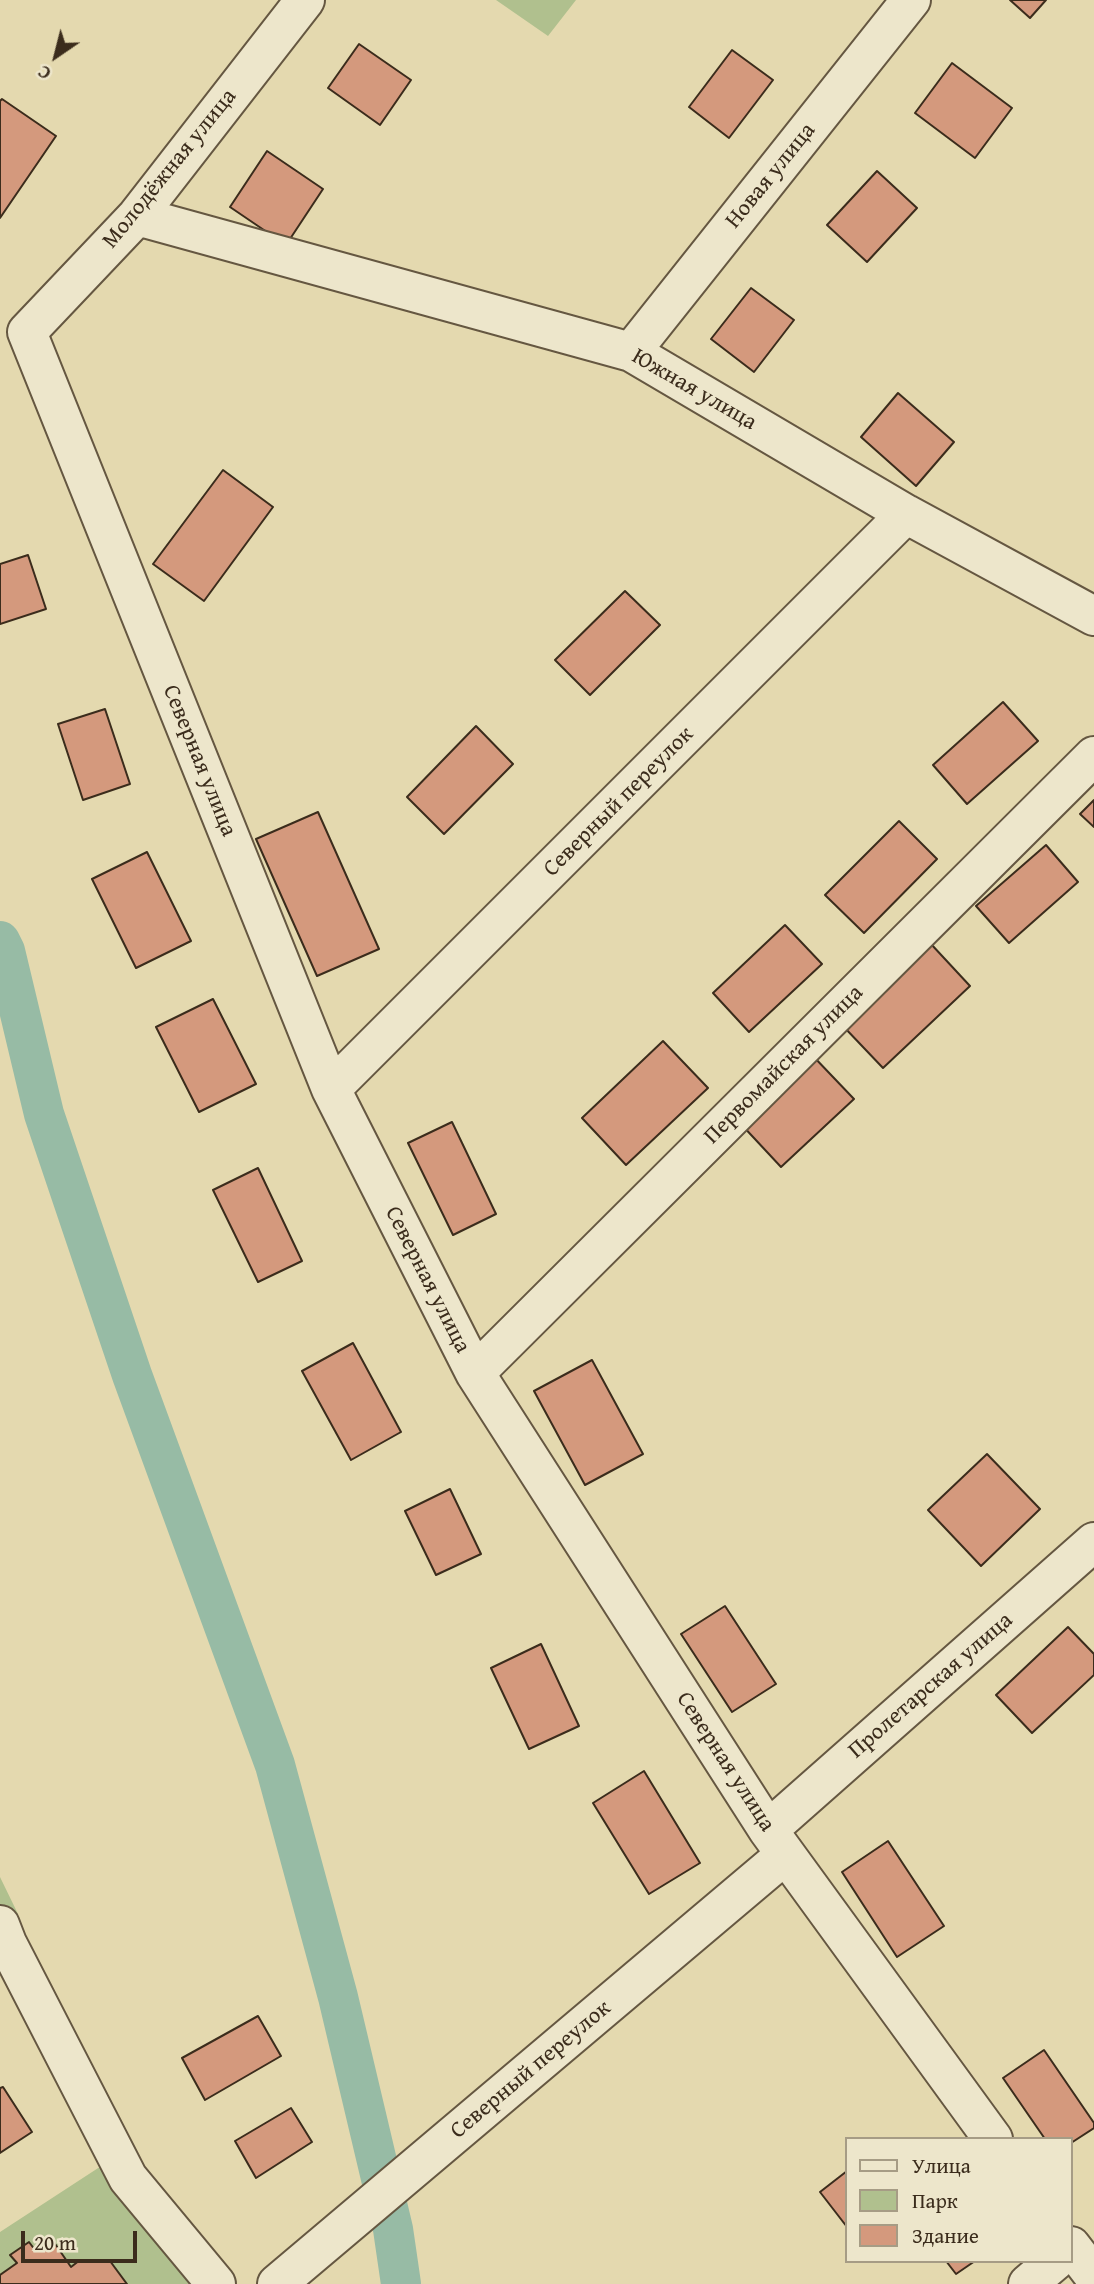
<!DOCTYPE html>
<html>
<head>
<meta charset="utf-8">
<style>
  body { margin:0 }
  #map { position:relative; width:1094px; height:2284px; overflow:hidden; background:#e4d9af; font-family:"Gentium Book Plus",serif }
  canvas { display:block }
  .legend { position:absolute; left:845px; top:2137px; width:228px; height:126px; box-sizing:border-box; background:#ede6cb; border:2px solid #a69c85; margin:0; padding:9px 12px; list-style:none; font-size:21px; color:#3b2c1c }
  .legend li { display:flex; align-items:center; gap:14px; height:35px }
  .legend b { width:35px; border:2px solid #a69c85 }
  .north { position:absolute; left:21px; top:21px; width:70px; height:70px; -webkit-text-stroke:5px #ede6cb; paint-order:stroke; rotate:215deg; font-size:19px; font-weight:700; line-height:28px; text-align:center; color:#3b2c1c }
  .north::after { content:''; display:block; margin:auto; width:24px; height:32px; background:#3b2c1c; clip-path:polygon(50% 0,100% 100%,50% 72%,0 100%) }
  .scale { position:absolute; left:21px; top:2231px; width:116px; height:32px; box-sizing:border-box; border:4px solid #3b2c1c; border-top:0; padding-left:9px; font-size:21px; line-height:24px; white-space:nowrap; color:#3b2c1c; -webkit-text-stroke:5px #ede6cb; paint-order:stroke }
</style>
</head>
<body>
<div id="map">
<canvas width="1094" height="2284"></canvas>
<ul class="legend">
<li><b style="height:9px;background:#ede6cb"></b>Улица</li>
<li><b style="height:19px;background:#b0c08e"></b>Парк</li>
<li><b style="height:19px;background:#d4997d"></b>Здание</li>
</ul>
<div class="north">С</div>
<div class="scale">20 m</div>
</div>
<script>
const c = document.querySelector('canvas').getContext('2d');
c.lineJoin = 'round';
function fill(path, color) { c.fillStyle = color; c.fill(path, 'evenodd'); }
function stroke(path, color, width, dash) { c.strokeStyle = color; c.lineWidth = width; c.lineCap = dash ? 'butt' : 'round'; c.setLineDash(dash || []); c.stroke(path); }
function label(font, color, halo, rows, align = 'center') {
  c.font = font + ' "Gentium Book Plus",serif'; c.lineWidth = 6; c.setLineDash([]); c.textBaseline = 'middle'; c.strokeStyle = halo; c.fillStyle = color; for (const [text, x, y, turn = 0] of rows) {
    c.save(); c.translate(x, y); c.rotate((+turn || 0) * Math.PI / 180); c.textAlign = isNaN(turn) ? turn : align; if (halo) c.strokeText(text, 0, 0); c.fillText(text, 0, 0); c.restore();
  }
}
const green = new Path2D(`
  M 496,0 L 576,0 L 548,36 Z
  M 0,1877 L 18,1914 L 0,1926 Z
  M 112,2159 L 200,2284 L 0,2284 L 0,2232 Z`);
const canal = new Path2D(`
  M 0,941 L 5,951 L 44,1114 L 132,1375 L 275,1765 L 338,1997 L 393,2229 L 401,2284`);
const building = new Path2D(`
  M 1010,0 L 1046,0 L 1030,18 Z
  M 359,44 L 411,80 L 380,125 L 328,88 Z
  M 732,50 L 773,80 L 729,138 L 689,107 Z
  M 952,63 L 1012,108 L 975,158 L 915,113 Z
  M 2,99 L 56,136 L 0,218 L 0,101 Z
  M 267,151 L 323,189 L 286,245 L 230,207 Z
  M 877,171 L 917,208 L 867,262 L 827,225 Z
  M 751,288 L 794,320 L 754,372 L 711,339 Z
  M 898,393 L 954,442 L 916,486 L 861,437 Z
  M 223,470 L 273,507 L 204,601 L 153,564 Z
  M 28,555 L 46,609 L 0,624 L 0,564 Z
  M 625,591 L 660,625 L 590,695 L 555,660 Z
  M 1003,702 L 1038,741 L 967,804 L 933,765 Z
  M 105,709 L 130,784 L 83,800 L 58,724 Z
  M 476,726 L 513,764 L 444,834 L 407,797 Z
  M 1094,800 L 1094,827 L 1080,814 Z
  M 318,812 L 379,949 L 317,976 L 256,839 Z
  M 899,821 L 937,859 L 864,933 L 825,895 Z
  M 1046,845 L 1078,882 L 1009,943 L 976,906 Z
  M 147,852 L 191,941 L 136,968 L 92,879 Z
  M 785,925 L 822,964 L 749,1032 L 713,993 Z
  M 931,944 L 970,986 L 883,1068 L 843,1026 Z
  M 213,999 L 256,1084 L 199,1112 L 156,1027 Z
  M 663,1041 L 708,1088 L 626,1165 L 582,1118 Z
  M 812,1055 L 854,1099 L 781,1167 L 740,1123 Z
  M 452,1122 L 496,1214 L 453,1235 L 408,1143 Z
  M 258,1168 L 302,1261 L 258,1282 L 213,1190 Z
  M 353,1343 L 401,1432 L 351,1460 L 302,1371 Z
  M 592,1360 L 643,1454 L 585,1485 L 534,1391 Z
  M 987,1454 L 1040,1509 L 981,1566 L 928,1510 Z
  M 450,1489 L 481,1554 L 436,1575 L 405,1511 Z
  M 725,1606 L 776,1684 L 732,1712 L 681,1634 Z
  M 1068,1627 L 1094,1654 L 1094,1675 L 1032,1733 L 996,1695 Z
  M 541,1644 L 579,1726 L 529,1749 L 491,1668 Z
  M 644,1771 L 700,1863 L 649,1894 L 593,1803 Z
  M 888,1841 L 944,1926 L 897,1957 L 842,1872 Z
  M 258,2016 L 281,2056 L 205,2100 L 182,2058 Z
  M 1044,2050 L 1094,2123 L 1094,2128 L 1071,2143 L 1071,2139 L 1045,2139 L 1003,2078 Z
  M 3,2087 L 32,2132 L 0,2153 L 0,2088 Z
  M 291,2108 L 312,2142 L 256,2178 L 235,2141 Z
  M 847,2171 L 847,2227 L 820,2192 Z
  M 51,2238 L 71,2267 L 80,2260 L 110,2261 L 127,2284 L 0,2284 L 0,2275 L 17,2263 L 10,2255 L 29,2242 L 35,2250 Z
  M 946,2261 L 975,2261 L 956,2274 Z`);
const minor = new Path2D(`
  M 137,216 L 631,352 L 906,514 L 1094,616
  M 27,332 L 331,1089 L 475,1373 L 768,1830 L 993,2139
  M 27,332 L 137,216 L 305,0
  M 631,352 L 911,0
  M 331,1089 L 906,514
  M 475,1373 L 1094,756
  M 768,1830 L 1094,1542
  M 0,1925 L 7,1943 L 128,2178 L 216,2284
  M 1071,2246 L 1094,2276
  M 277,2284 L 785,1855
  M 1028,2284 L 1055,2261`);
const streetNames = [
  ["Молодёжная улица",170,169,-51],
  ["Новая улица",771,176,-51],
  ["Южная улица",694,390,30],
  ["Северная улица",199,761,68],
  ["Северный переулок",619,802,-45],
  ["Первомайская улица",784,1065,-45],
  ["Северная улица",427,1280,63],
  ["Пролетарская улица",931,1686,-41],
  ["Северная улица",725,1762,57],
  ["Северный переулок",531,2070,-40]
];
fill(green, '#b0c08e');
stroke(canal, '#97bba5', 40);
fill(building, '#d4997d');
stroke(building, '#3b2c1c', 2);
stroke(minor, '#655741', 42);
stroke(minor, '#ede6cb', 38);
label('23px', '#3b2c1c', '#ede6cb', streetNames);
</script>
</body>
</html>
